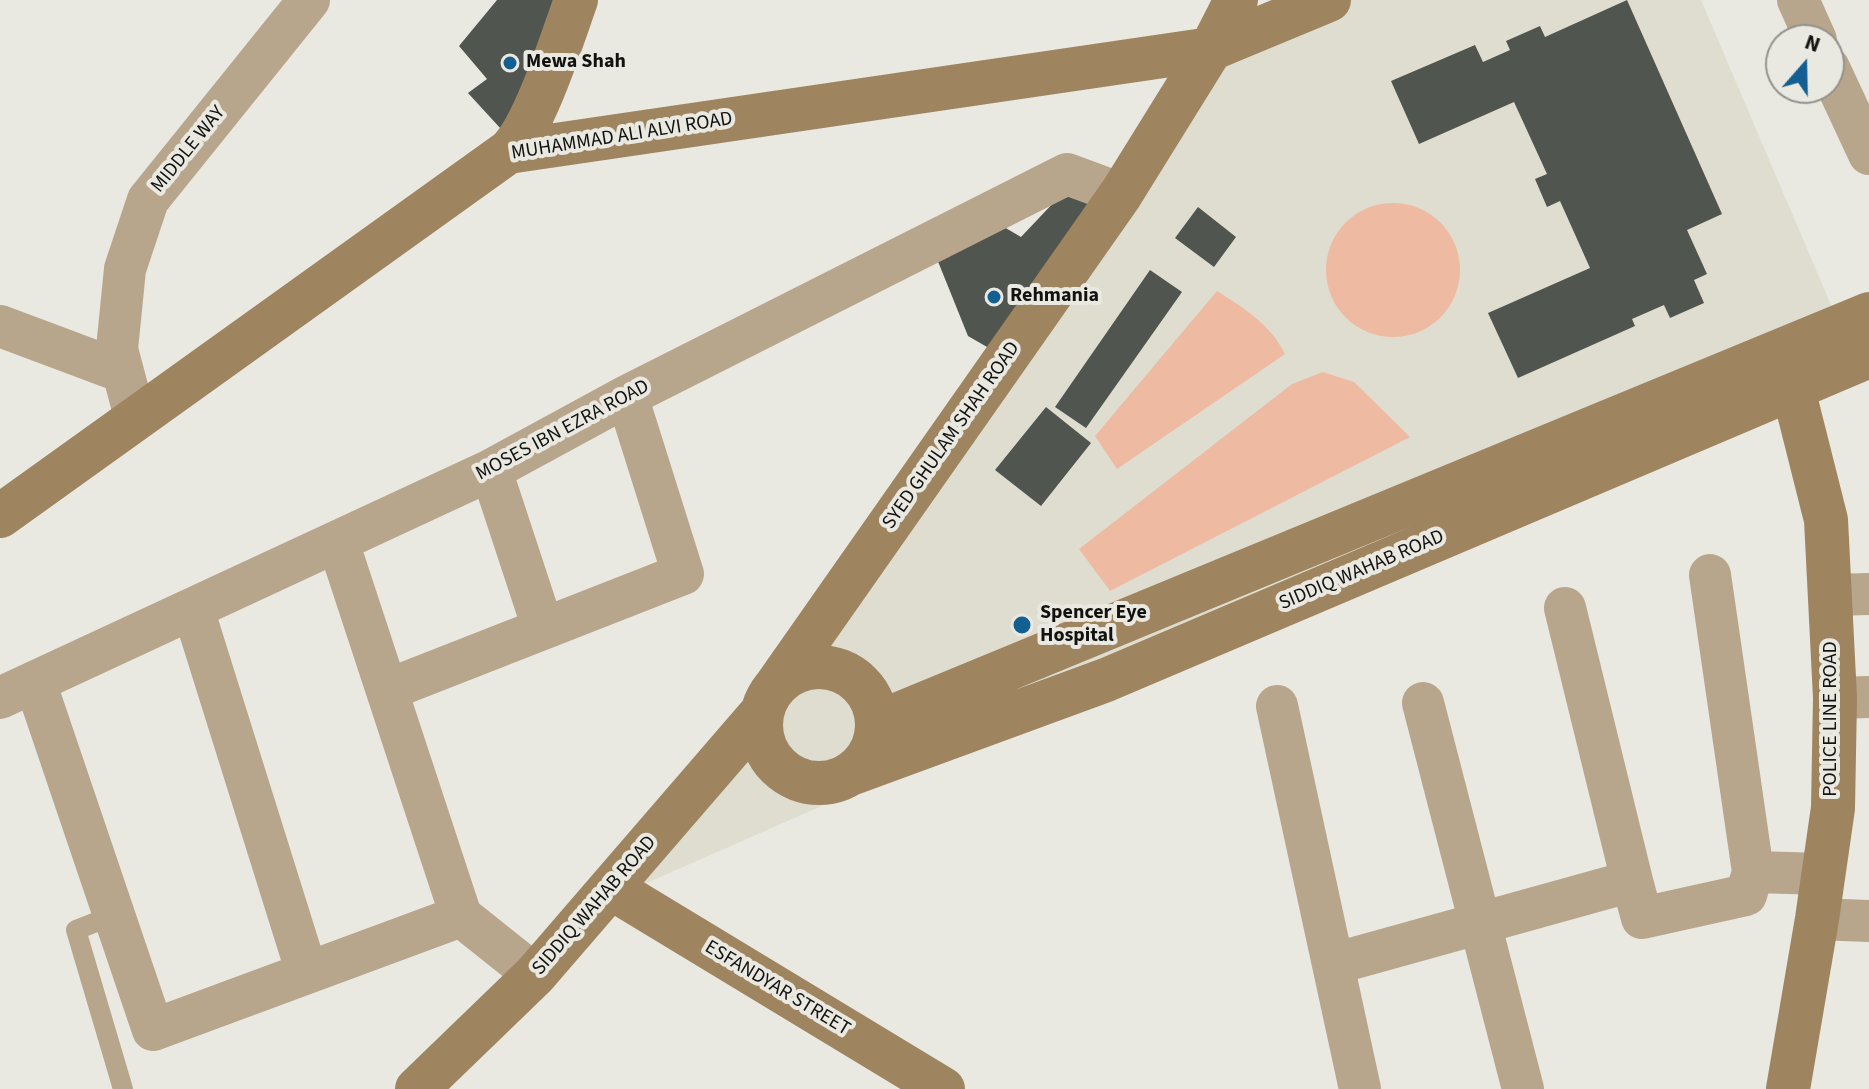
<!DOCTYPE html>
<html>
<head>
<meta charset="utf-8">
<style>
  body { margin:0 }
  #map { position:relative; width:1869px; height:1089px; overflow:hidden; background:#e9e8e1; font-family:"Source Sans 3",sans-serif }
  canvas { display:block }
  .north { position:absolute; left:1765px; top:24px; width:80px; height:80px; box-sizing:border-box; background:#e9e8e1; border:2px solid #93928d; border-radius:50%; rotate:20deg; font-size:22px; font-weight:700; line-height:32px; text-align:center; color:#121210 }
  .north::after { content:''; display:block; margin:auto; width:28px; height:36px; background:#145f92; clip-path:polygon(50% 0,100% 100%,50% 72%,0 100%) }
</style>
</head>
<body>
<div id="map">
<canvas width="1869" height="1089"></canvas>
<div class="north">N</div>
</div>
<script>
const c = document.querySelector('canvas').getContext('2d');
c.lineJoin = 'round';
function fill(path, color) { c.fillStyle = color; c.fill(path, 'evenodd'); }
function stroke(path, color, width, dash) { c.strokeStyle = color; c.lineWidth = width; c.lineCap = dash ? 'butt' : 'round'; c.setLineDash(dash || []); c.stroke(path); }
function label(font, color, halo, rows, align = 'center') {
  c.font = font + ' "Source Sans 3",sans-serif'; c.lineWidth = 8; c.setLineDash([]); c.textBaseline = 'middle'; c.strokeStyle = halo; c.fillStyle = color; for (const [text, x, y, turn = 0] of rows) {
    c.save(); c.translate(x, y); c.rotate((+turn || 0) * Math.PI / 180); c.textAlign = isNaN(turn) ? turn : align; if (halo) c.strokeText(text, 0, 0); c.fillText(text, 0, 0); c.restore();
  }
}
const built = new Path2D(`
  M 1283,0 L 1701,0 L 1851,352 L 615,897 L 1223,24 Z`);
const green = new Path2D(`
  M1326 270a67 67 0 1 1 134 0a67 67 0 1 1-134 0Z
  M 1217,291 C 1244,308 1271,325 1285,354 L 1117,469 L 1095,436 Z
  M 1323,372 L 1354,382 L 1410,437 L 1110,591 L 1079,549 L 1292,384 Z`);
const building = new Path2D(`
  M 497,0 L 575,0 L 512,141 L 468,93 L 487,79 L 459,46 Z
  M 1627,0 L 1722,214 L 1687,230 L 1707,274 L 1694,280 L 1704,303 L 1670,318 L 1664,305 L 1632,319 L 1635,326 L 1518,378 L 1488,313 L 1590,268 L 1560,201 L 1547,207 L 1535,179 L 1547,174 L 1514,102 L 1419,144 L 1391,81 L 1475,45 L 1483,62 L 1510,50 L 1506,41 L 1540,26 L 1545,37 Z
  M 1074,181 L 1106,204 L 994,351 L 968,336 L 937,259 L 1004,227 L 1021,237 Z
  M 1198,207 L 1236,237 L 1214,267 L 1175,238 Z
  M 1150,270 L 1182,292 L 1086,428 L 1055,407 Z
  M 1046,407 L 1091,443 L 1041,506 L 995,470 Z`);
const lane = new Path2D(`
  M 114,915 L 76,930 L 123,1089`);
const street = new Path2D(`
  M 1798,0 L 1816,40
  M 1829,68 L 1869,154
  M 0,326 L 123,372
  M 135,417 L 117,349 L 125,269 L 148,200 L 309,0
  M 491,470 L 543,628
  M 338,542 L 461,916 L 535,975
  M 1710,575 L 1753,872 L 1824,874
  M 1830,595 L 1869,594
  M 193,609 L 307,973
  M 35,682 L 153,1030 L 461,916
  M 387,690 L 683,574 L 627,396
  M 0,698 L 491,470 L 627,396 L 1067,174 L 1121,194
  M 1835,698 L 1869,697
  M 1423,703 L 1523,1089
  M 1277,706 L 1360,1089
  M 1632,881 L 1642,918 L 1746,895 L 1753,872
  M 1817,919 L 1869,921
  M 1333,964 L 1632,881 L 1565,608`);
const secondary = new Path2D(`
  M 508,152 C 534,129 563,36 576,0
  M 1786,361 L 1826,520 L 1835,698 L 1833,808 L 1817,919 L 1788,1089
  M 0,516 L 508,152 L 1211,49 L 1329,0
  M761 725a58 58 0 1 1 116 0a58 58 0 1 1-116 0Z
  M 776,686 L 1121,194 L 1211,49 L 1236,0
  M 877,723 L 1869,314
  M 850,774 L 1106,680 L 1869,356
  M 611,888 L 943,1089
  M 417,1089 L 535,975 L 762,712`);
const markers = [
  [510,63,8,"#145f92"],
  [994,297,8,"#145f92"],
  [1022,625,10,"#145f92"]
];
const poiNames = [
  ["Mewa Shah",526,63],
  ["Rehmania",1010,297],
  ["Spencer Eye",1040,614],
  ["Hospital",1040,637]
];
const streetNames = [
  ["MUHAMMAD ALI ALVI ROAD",622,137,-9],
  ["MIDDLE WAY",189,150,-51],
  ["MOSES IBN EZRA ROAD",563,431,-28],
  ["SYED GHULAM SHAH ROAD",952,436,-55],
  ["SIDDIQ WAHAB ROAD",1362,571,-23],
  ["POLICE LINE ROAD",1832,719,-90],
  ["SIDDIQ WAHAB ROAD",595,906,-49],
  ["ESFANDYAR STREET",777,989,31]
];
fill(built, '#deddcf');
fill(green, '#eebba2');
fill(building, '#51554f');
stroke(lane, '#b7a58c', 20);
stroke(street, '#b7a58c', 42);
stroke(secondary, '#9e845f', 44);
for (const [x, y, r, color] of markers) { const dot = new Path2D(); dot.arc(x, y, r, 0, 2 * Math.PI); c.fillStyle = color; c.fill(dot); stroke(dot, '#e9e8e1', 3); }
label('bold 20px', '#121210', '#e9e8e1', poiNames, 'left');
label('20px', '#121210', '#e9e8e1', streetNames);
</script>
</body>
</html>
